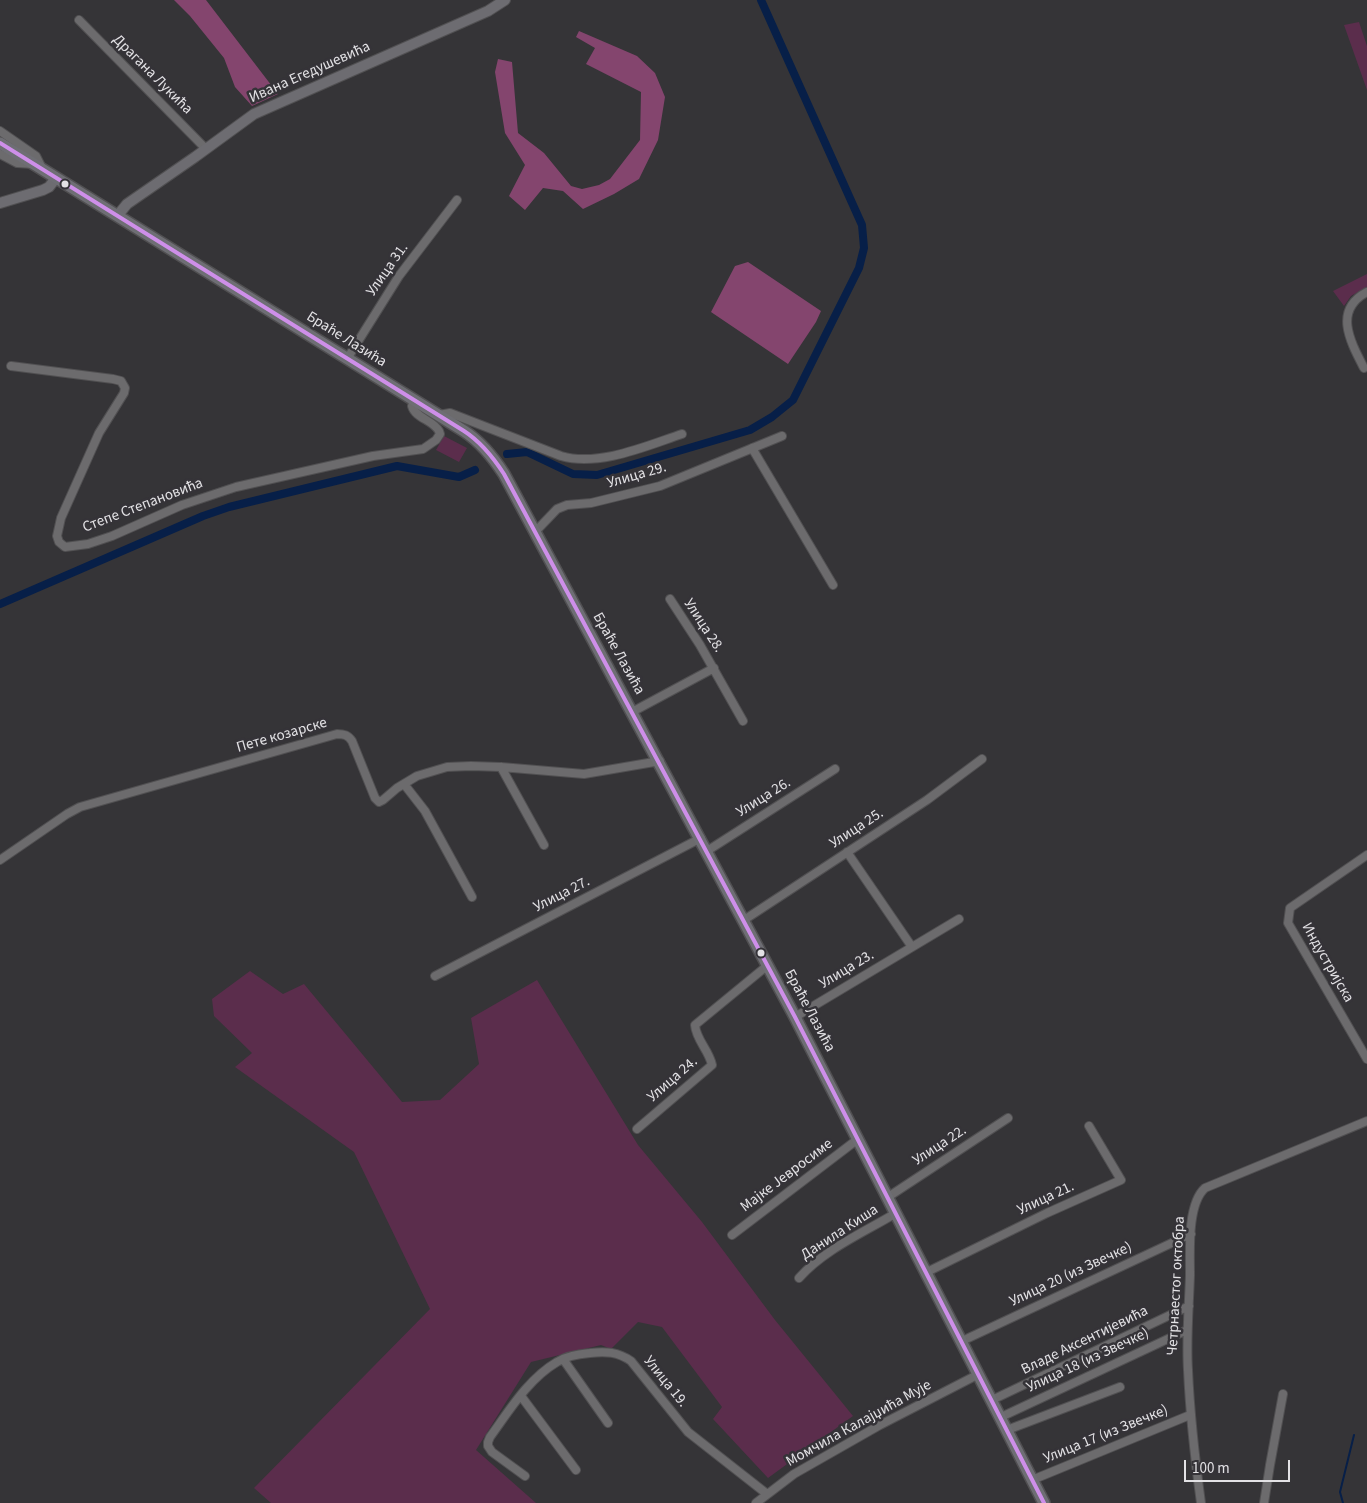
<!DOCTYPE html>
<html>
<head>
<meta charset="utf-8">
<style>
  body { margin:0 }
  #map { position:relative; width:1367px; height:1503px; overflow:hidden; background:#353437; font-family:"Source Sans 3",sans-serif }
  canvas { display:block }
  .scale { position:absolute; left:1184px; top:1460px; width:106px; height:22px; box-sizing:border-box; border:2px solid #e3e2e5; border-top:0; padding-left:6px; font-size:15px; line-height:18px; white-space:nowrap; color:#e3e2e5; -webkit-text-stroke:4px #353338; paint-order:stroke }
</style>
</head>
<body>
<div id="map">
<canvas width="1367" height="1503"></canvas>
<div class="scale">100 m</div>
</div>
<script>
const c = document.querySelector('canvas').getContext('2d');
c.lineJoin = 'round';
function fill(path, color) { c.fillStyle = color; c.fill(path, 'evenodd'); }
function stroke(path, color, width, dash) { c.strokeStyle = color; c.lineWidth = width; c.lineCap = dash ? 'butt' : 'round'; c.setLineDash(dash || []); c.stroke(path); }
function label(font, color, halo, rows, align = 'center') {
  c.font = font + ' "Source Sans 3",sans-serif'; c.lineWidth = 5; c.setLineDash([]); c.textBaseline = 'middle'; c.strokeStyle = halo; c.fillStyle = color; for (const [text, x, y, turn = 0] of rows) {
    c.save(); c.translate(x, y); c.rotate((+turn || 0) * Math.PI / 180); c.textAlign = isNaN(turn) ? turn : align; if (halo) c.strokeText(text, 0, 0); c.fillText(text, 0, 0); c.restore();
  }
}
const green = new Path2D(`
  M 1359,22 L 1367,46 L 1367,90 L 1344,25 Z
  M 1367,274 L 1367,287 L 1351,296 L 1344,306 L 1333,291 Z
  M 444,436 L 467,448 L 459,462 L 436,450 Z
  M 250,971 L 283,994 L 304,984 L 402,1102 L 440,1100 L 479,1064 L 471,1018 L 537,980 L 638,1145 L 702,1222 L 775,1320 L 853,1416 L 768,1478 L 713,1419 L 722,1407 L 662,1327 L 638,1322 L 611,1349 L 601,1345 L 531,1362 L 476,1450 L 536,1503 L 271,1503 L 254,1488 L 430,1309 L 354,1152 L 235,1067 L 252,1053 L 214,1016 L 212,999 Z`);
const forest = new Path2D(`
  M 174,0 L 206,0 L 278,94 L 252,106 L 235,87 L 224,58 L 190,16 Z
  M 579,31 L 637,56 L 655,73 L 665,97 L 658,140 L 639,179 L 614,194 L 583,209 L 563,191 L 543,188 L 525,210 L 509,196 L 525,165 L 505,133 L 495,72 L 498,59 L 512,62 L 518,133 L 544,153 L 571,186 L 582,189 L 599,185 L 610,179 L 640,140 L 641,92 L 586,64 L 595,48 L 576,37 Z
  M 748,262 L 821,311 L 816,322 L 788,364 L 711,312 L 735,266 Z`);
const stream = new Path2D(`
  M 1343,1503 L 1340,1492 L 1354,1435`);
const canal = new Path2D(`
  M 507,454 L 527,452 L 573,474 L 597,475 L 750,430 L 772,417 L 793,400 L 859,268 L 864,248 L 862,225 L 761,0
  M 0,604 L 203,516 L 229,507 L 397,466 L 459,477 L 475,470`);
const street = new Path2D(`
  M 79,20 L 206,149
  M 0,131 L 36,156 L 42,168
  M 0,154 L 17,163 L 33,164
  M 347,359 L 399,276 L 457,200
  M 11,366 L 113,379 L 121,381 L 125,388 L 124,393 L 99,433 L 61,518 L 57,536 L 59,542 L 65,547 L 88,544 L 112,536 L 182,505 L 236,487 L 373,456 L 423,449 L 436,440 L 440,434 L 439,431 C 433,420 415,418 412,406 L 414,401
  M 1364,368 C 1350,341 1333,310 1367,292
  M 439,415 L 450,413 L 561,456 C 599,467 646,446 682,434
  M 752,448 L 833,585
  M 535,532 L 557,509 L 567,505 L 591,503 L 660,486 L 782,436
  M 670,599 L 700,645 L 743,721
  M 632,712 L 714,668
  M 501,767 L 544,845
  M 404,784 L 425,811 L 472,897
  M 707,851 L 835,769
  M 847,852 L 912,947
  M 1367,855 L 1290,908 L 1288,923 L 1367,1059
  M 0,860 L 67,814 L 80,807 L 337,734 C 344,734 348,735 352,741 L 375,798 L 379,802 L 383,800 L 397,788 L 417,776 L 447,767 L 471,766 L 501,767 L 584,774 L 660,761
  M 744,920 L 927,800 L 982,759
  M 435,976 L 701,838
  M 795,1017 L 959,919
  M 637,1129 L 712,1065 C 709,1050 696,1040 695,1025 L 768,965
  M 888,1197 L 1008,1118
  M 732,1235 L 858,1139
  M 927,1272 L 1047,1213 L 1121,1180 L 1089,1126
  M 799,1278 C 825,1249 863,1233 896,1213
  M 962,1341 L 1191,1234
  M 563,1359 L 608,1423
  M 521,1396 L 576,1470
  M 992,1400 L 1189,1306
  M 1001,1417 L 1187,1330
  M 1007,1430 L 1120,1387
  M 525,1476 L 492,1452 L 488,1446 L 488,1442 L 490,1437 C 509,1411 528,1379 557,1362 C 566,1356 579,1354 590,1353 C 606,1351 618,1352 631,1361 L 688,1432 L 767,1494
  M 1032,1480 L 1190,1415
  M 756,1503 L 794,1474 L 880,1425 L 979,1374
  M 1201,1503 C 1195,1459 1190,1415 1188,1370 C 1186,1339 1189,1307 1190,1275 C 1190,1251 1187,1204 1205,1188 L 1367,1121
  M 1264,1503 L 1270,1465 L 1283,1394`);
const secondary = new Path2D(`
  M 0,203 L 43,190 L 49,187 L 56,178
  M 118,215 L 127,204 L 195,157 L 254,114 L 488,11 L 505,0`);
const primary = new Path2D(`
  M 0,143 L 464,431 C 481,442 493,457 504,474 L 795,1017 L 1044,1503`);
const bus1 = new Path2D(`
  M 0,143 L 464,431 C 481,442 493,457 504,474 L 795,1017 L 1044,1503`);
const markers = [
  [65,184,4.5,"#e3e2e5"],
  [761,953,4.5,"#e3e2e5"]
];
const streetNames = [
  ["Ивана Егедушевића",310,73,-24],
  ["Драгана Лукића",152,75,45],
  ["Улица 31.",388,270,-55],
  ["Браће Лазића",346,340,32],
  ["Улица 29.",637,476,-16],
  ["Степе Степановића",143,506,-21],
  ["Улица 28.",703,626,57],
  ["Браће Лазића",618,654,61],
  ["Пете козарске",282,736,-16],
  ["Улица 26.",764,798,-32],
  ["Улица 25.",857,829,-33],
  ["Улица 27.",562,895,-27],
  ["Индустријска",1327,963,60],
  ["Улица 23.",847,970,-31],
  ["Браће Лазића",809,1011,62],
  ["Улица 24.",673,1080,-41],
  ["Улица 22.",940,1146,-33],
  ["Мајке Јевросиме",787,1176,-37],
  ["Улица 21.",1046,1199,-25],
  ["Данила Киша",840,1233,-33],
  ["Улица 20 (из Звечке)",1071,1275,-25],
  ["Четрнаестог октобра",1177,1286,-87],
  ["Владе Аксентијевића",1085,1341,-26],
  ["Улица 18 (из Звечке)",1088,1361,-25],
  ["Улица 19.",665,1382,51],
  ["Момчила Калајџића Мује",859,1424,-29],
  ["Улица 17 (из Звечке)",1106,1435,-22]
];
fill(green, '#5b2d4c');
fill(forest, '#84456e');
stroke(stream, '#071f48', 2);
stroke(canal, '#071f48', 8);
stroke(street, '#515052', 10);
stroke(secondary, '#515052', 12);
stroke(primary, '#515052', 14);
stroke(street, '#6c6b6d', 8);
stroke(secondary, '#6d6c71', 10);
stroke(primary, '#6e6e74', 11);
stroke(bus1, '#ce8fe9', 4);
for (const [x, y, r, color] of markers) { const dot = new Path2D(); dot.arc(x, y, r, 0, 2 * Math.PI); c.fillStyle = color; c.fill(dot); stroke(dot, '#353338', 2); }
label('15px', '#e3e2e5', '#353338', streetNames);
</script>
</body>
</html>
